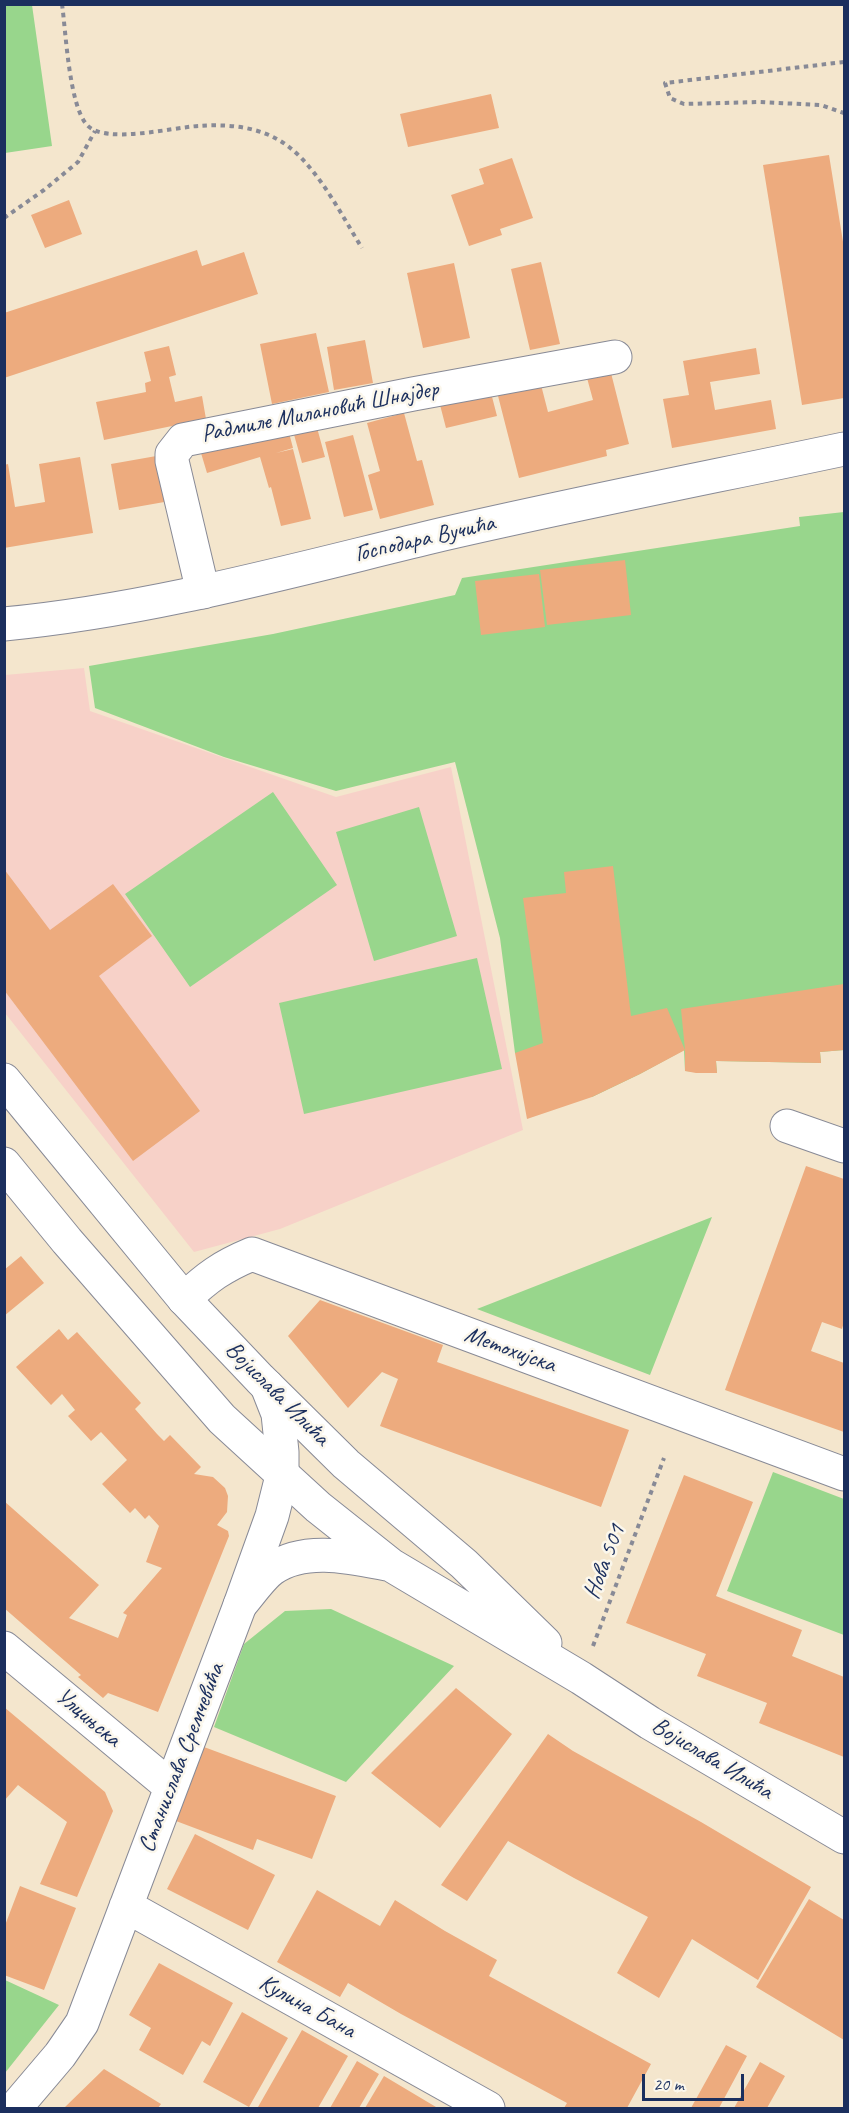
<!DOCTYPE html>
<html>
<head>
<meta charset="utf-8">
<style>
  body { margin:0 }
  #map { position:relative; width:849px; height:2113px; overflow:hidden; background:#f4e6cd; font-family:Caveat,sans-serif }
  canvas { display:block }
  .frame { position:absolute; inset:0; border:6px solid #1b2f5e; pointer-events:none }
  .scale { position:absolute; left:642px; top:2074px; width:102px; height:27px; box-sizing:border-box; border:3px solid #1b2f5e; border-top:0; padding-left:8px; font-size:18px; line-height:21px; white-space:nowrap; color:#1b2f5e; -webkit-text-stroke:4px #fbf7ec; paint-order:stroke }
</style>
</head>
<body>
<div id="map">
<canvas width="849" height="2113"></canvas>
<div class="frame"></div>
<div class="scale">20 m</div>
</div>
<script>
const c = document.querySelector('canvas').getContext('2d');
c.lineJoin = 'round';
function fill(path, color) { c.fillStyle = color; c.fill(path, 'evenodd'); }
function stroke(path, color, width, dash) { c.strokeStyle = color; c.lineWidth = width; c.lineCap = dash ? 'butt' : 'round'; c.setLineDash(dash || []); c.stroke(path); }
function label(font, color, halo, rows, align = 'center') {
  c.font = font + ' Caveat,sans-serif'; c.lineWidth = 5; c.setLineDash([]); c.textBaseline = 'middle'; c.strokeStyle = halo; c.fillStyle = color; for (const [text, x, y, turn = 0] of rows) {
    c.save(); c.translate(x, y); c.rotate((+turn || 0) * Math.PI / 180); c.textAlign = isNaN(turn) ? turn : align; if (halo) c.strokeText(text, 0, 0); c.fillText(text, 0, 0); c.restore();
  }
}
const built = new Path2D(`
  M 84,668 L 90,711 L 336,797 L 451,767 L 523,1130 L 280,1229 L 194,1252 L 5,1013 L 5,675 Z`);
const green = new Path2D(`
  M 5,4 L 32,5 L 52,146 L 5,153 Z
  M 844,512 L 844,1050 L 820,1052 L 821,1063 L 716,1061 L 717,1073 L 685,1071 L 684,1050 L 640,1074 L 592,1097 L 515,1053 L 500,938 L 455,762 L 336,791 L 224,757 L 95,708 L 89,666 L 273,634 L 455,595 L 462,578 L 800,526 L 799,517 Z
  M 273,792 L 337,885 L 190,987 L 125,894 Z
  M 419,807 L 457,936 L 374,961 L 336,832 Z
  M 477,958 L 502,1069 L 304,1114 L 279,1003 Z
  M 712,1217 L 650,1375 L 477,1309 Z
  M 773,1472 L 844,1499 L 844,1635 L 727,1591 Z
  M 331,1609 L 454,1666 L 346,1782 L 214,1727 L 244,1644 L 285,1611 Z
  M 5,1980 L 59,2005 L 5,2073 Z`);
const building = new Path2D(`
  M 491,94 L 499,128 L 408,147 L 400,114 Z
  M 829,155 L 844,248 L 844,398 L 802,405 L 763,165 Z
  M 512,158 L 533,218 L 500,229 L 502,235 L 469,246 L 451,195 L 484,184 L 479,169 Z
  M 69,200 L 82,234 L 45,248 L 31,215 Z
  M 197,250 L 202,266 L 244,252 L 258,294 L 4,378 L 4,313 Z
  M 541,262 L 560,344 L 530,350 L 511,269 Z
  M 454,263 L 470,338 L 423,348 L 407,273 Z
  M 316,333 L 329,392 L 272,404 L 260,344 Z
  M 365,340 L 373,383 L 334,390 L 327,347 Z
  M 169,346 L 176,375 L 169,377 L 175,402 L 202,396 L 206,419 L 104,440 L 96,402 L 146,392 L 145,383 L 151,381 L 144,352 Z
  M 756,348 L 760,374 L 710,382 L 715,410 L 771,400 L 776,429 L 672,448 L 663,399 L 689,395 L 683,361 Z
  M 611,373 L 629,444 L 606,450 L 607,456 L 519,478 L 497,392 L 540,381 L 548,412 L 593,400 L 587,378 Z
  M 490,389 L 497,416 L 446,428 L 439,401 Z
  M 404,413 L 417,461 L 422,460 L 434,505 L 380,519 L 368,475 L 380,471 L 367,423 Z
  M 316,424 L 325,457 L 302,463 L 293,431 Z
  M 288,429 L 293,448 L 276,453 L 293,449 L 311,519 L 281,526 L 271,487 L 269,488 L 260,457 L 207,473 L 201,453 Z
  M 353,435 L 373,510 L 344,517 L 325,442 Z
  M 162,455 L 170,501 L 119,510 L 111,464 Z
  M 80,457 L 93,533 L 4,548 L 4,465 L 8,464 L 15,507 L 45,502 L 39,464 Z
  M 625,560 L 631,615 L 547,625 L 540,570 Z
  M 539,574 L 545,627 L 481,635 L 475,581 Z
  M 613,866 L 631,1016 L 667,1008 L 685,1050 L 681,1009 L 844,984 L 844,1050 L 820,1052 L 821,1063 L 716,1061 L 717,1073 L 696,1073 L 685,1071 L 685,1050 L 640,1074 L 592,1097 L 527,1119 L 515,1053 L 543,1043 L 523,898 L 566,893 L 564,872 Z
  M 4,869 L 50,930 L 113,884 L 152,936 L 99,976 L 200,1111 L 133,1161 L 4,990 Z
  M 806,1166 L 844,1179 L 844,1322 L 842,1329 L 822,1322 L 811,1351 L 844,1363 L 844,1432 L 725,1390 Z
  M 21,1256 L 44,1283 L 4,1316 L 4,1270 Z
  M 320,1300 L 443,1345 L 437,1362 L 629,1430 L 601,1507 L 380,1426 L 398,1379 L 382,1372 L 348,1408 L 288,1336 Z
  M 59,1329 L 68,1340 L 77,1332 L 141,1403 L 135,1409 L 157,1434 L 164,1441 L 170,1435 L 201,1467 L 194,1474 L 213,1477 L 225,1488 L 228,1496 L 227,1512 L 217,1525 L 228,1531 L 229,1536 L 158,1712 L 108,1693 L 103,1698 L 78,1677 L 81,1675 L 4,1608 L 4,1501 L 99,1585 L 69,1618 L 118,1638 L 127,1615 L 123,1613 L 162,1568 L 146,1562 L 159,1526 L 149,1515 L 145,1519 L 135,1508 L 130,1513 L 102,1484 L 127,1460 L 101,1432 L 91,1441 L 68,1416 L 75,1410 L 62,1394 L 51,1405 L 16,1367 Z
  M 684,1475 L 753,1502 L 716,1596 L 802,1630 L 792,1656 L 844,1677 L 844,1757 L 759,1723 L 767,1703 L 697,1676 L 706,1654 L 626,1623 Z
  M 456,1688 L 512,1734 L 440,1828 L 371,1773 Z
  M 4,1707 L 105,1792 L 113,1811 L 77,1897 L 40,1884 L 67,1822 L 18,1785 L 4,1801 Z
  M 548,1734 L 573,1751 L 701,1822 L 811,1887 L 758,1980 L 692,1939 L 659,1998 L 617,1973 L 648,1917 L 574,1878 L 508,1841 L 467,1901 L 441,1885 Z
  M 204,1747 L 336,1796 L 312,1859 L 257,1839 L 253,1850 L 176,1821 Z
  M 195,1834 L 275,1875 L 248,1930 L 167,1889 Z
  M 20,1886 L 76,1908 L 44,1990 L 4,1975 L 4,1928 Z
  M 317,1890 L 380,1926 L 395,1900 L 445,1931 L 497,1960 L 489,1976 L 651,2064 L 627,2108 L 564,2108 L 567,2103 L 401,2014 L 348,1983 L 340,1997 L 277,1962 Z
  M 809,1899 L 844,1920 L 844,2040 L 756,1987 Z
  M 159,1963 L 233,2003 L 210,2046 L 202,2041 L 183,2075 L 139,2050 L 151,2028 L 129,2015 Z
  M 242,2012 L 288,2038 L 249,2107 L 203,2082 Z
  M 302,2030 L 348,2056 L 318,2108 L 261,2108 L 258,2107 Z
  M 726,2045 L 747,2056 L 719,2108 L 691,2108 Z
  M 357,2061 L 379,2074 L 359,2108 L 330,2108 Z
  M 760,2062 L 785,2076 L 767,2108 L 734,2108 Z
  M 104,2069 L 161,2104 L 158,2108 L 64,2108 Z
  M 384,2076 L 436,2107 L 435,2108 L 365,2108 Z`);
const path = new Path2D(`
  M 62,4 C 66,33 69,105 87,125 C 105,145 173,127 199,126 C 223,124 253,126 275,138 C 313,157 340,213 362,248
  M 844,62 L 665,83 L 670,98 L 684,104 L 759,102 L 821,105 L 844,113
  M 4,218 L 44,190 L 78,162 L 95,131
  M 593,1646 L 664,1458`);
const minor = new Path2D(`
  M 203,592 L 172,461 L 172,454 L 183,440 L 413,394 L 615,357
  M 787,1126 L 844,1146
  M 184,1299 C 208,1277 221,1267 252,1254 L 844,1474
  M 4,1648 L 171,1787
  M 126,1906 L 488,2108
  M 15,2108 L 60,2055 L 82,2023 L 240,1605 L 272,1516 L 282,1476 L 282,1452 L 278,1414 L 267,1386`);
const major = new Path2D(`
  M 4,624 C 150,610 290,571 431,537 C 568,505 707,478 844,449
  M 4,1080 L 184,1299 L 260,1379 L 346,1464 L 464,1564 L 545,1643
  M 4,1164 L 67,1241 L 222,1419 L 318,1507 L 391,1565 L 581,1678 L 650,1723 L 844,1837
  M 240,1605 C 249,1595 261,1577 272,1569 C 304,1546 351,1557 387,1564`);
const streetNames = [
  ["Радмиле Милановић Шнајдер",320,412,-11],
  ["Господара Вучића",425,539,-13],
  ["Метохијска",510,1350,20],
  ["Војислава Илића",277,1394,45],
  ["Нова 501",605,1562,-69],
  ["Улцињска",88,1718,40],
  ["Станислава Сремчевића",182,1758,-69],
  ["Војислава Илића",712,1759,31],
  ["Кулина Бана",307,2007,29]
];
fill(built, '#f7d1c8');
fill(green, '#98d68c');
fill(building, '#edab7e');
stroke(minor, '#888a96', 35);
stroke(major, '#888a96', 35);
stroke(path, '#888a96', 4, [4.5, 4.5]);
stroke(minor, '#fff', 33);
stroke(major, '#fff', 33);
label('24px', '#1b2f5e', '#fbf7ec', streetNames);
</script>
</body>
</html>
